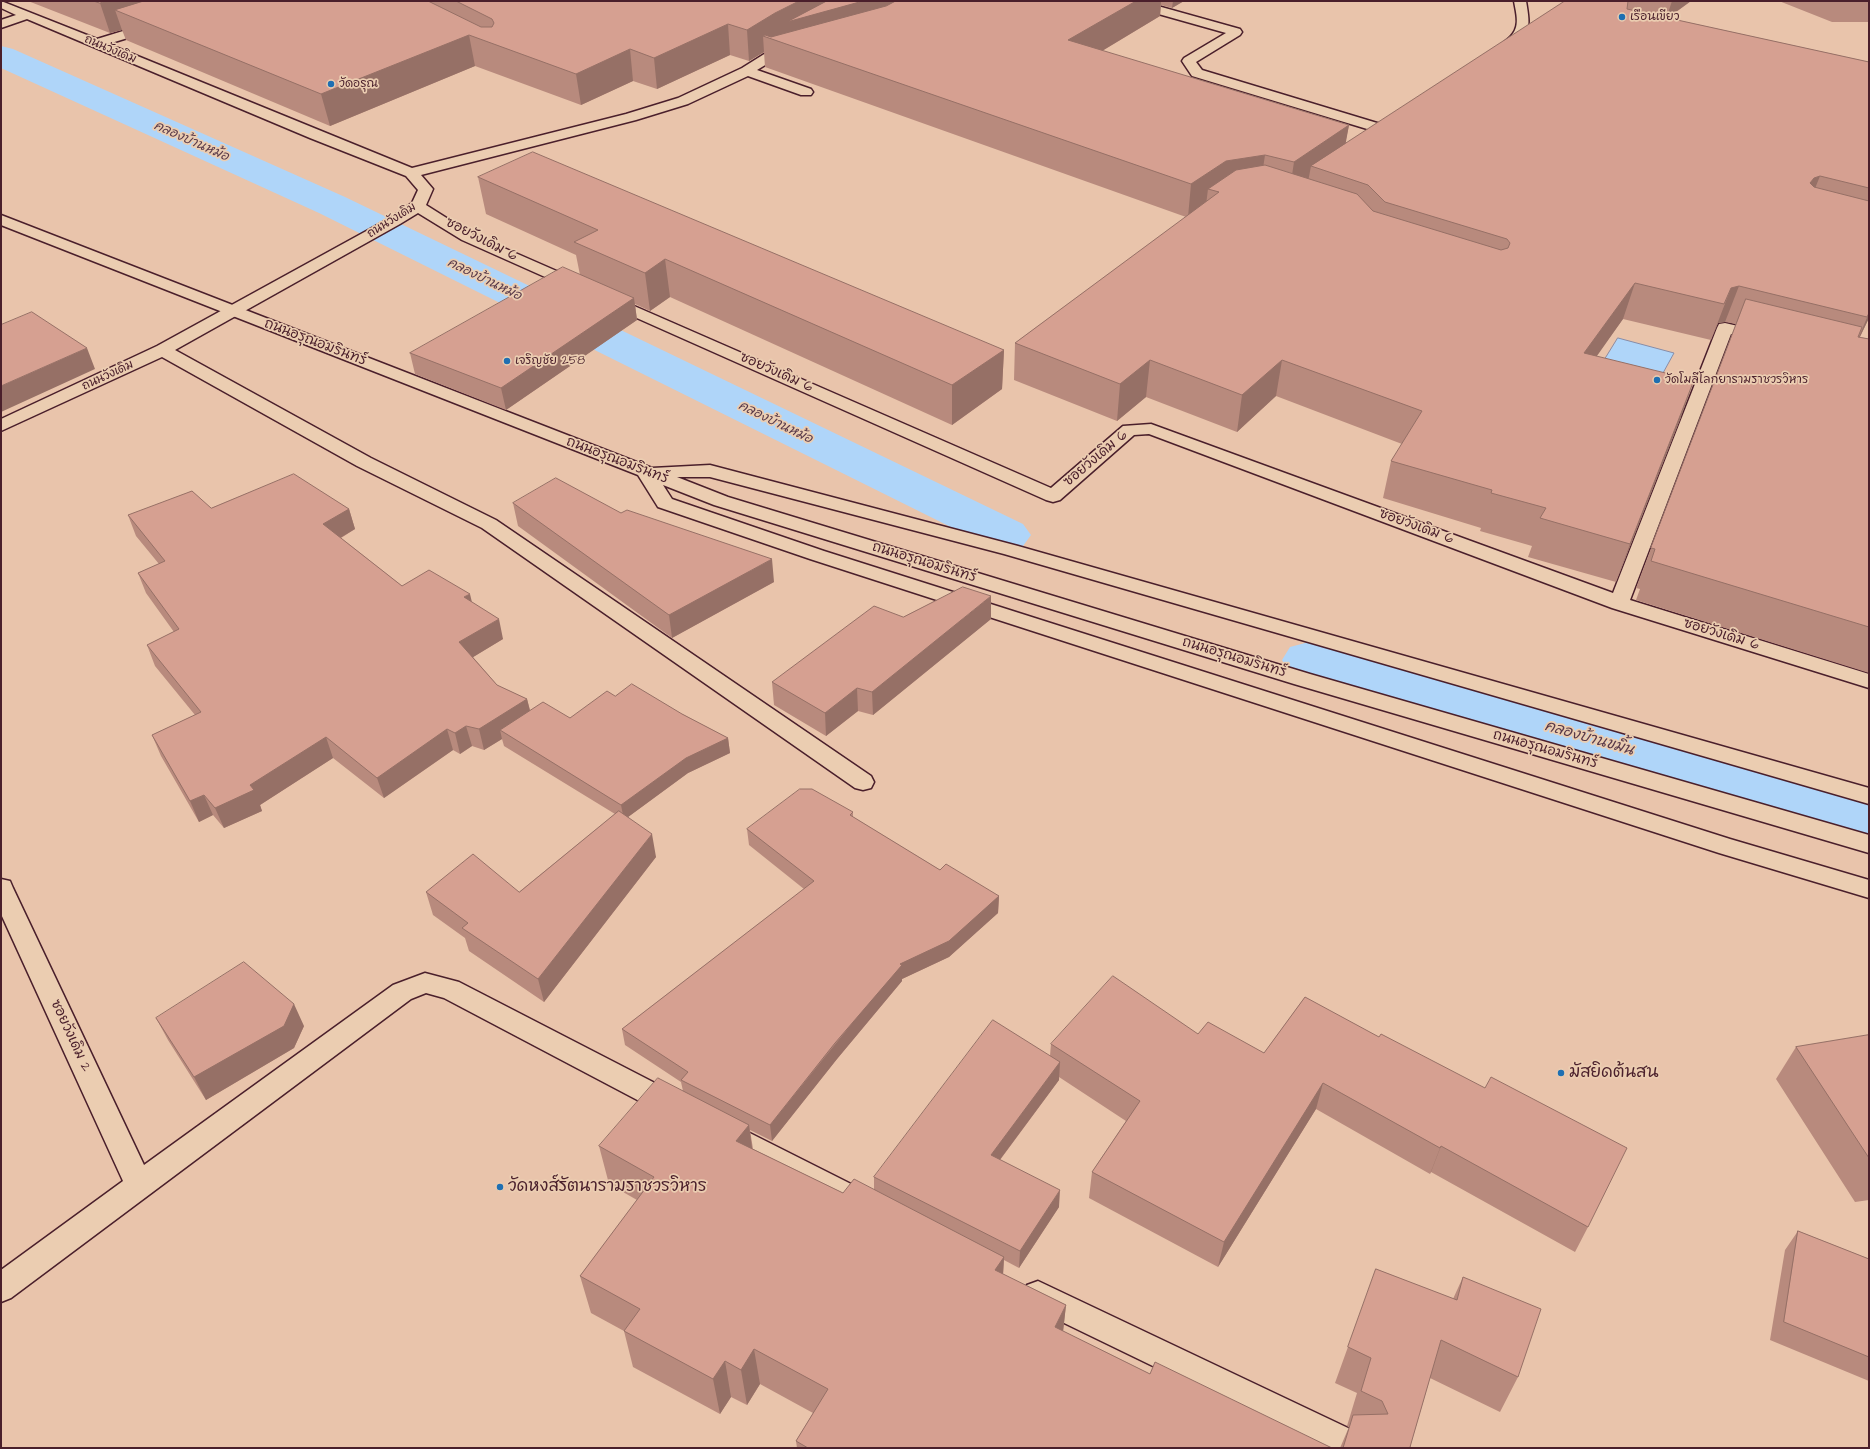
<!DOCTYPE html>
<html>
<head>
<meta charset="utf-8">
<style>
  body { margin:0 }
  #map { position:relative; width:1870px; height:1449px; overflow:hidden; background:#e9c4ab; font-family:"Architects Daughter",sans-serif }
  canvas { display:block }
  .frame { position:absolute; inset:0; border:2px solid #4a1f2b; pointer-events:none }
</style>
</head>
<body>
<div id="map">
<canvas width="1870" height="1449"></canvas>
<div class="frame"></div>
</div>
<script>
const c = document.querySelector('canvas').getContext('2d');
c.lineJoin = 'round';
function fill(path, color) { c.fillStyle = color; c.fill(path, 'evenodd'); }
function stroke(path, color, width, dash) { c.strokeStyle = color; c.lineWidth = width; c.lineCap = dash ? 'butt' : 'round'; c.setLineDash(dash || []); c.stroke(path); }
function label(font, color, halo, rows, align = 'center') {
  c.font = font + ' "Architects Daughter","Playpen Sans Thai",sans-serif'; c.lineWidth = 3.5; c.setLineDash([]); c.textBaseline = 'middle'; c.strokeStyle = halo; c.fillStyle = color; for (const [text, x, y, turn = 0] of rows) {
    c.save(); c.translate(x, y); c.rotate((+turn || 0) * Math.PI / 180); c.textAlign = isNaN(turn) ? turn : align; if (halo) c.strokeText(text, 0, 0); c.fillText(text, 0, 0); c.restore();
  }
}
const water = new Path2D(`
  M 1618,338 L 1674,353 L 1652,393 L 1594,377 Z`);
const canal = new Path2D(`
  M 1,46 L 13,49 L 345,197 L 1023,524 L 1031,535 L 1023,546 L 1006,550 L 989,546 L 319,213 L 1,68 Z
  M 1309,642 L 1869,795 L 1869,839 L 1290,673 L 1282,660 L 1290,647 Z`);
const minor = new Path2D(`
  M 1,1 L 97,39 L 149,23 L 157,23 L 159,26 L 157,29 L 108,44 L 412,168 L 626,114 L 678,98 L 742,68 L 785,41 L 795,41 L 796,44 L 795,47 L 757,70 L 811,89 L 813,92 L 811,95 L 801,95 L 748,76 L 688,104 L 636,120 L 421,175 L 433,189 L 426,205 L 472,234 L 584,283 L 586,286 L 584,289 L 578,291 L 572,289 L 462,240 L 418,213 L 400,224 L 175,350 L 371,458 L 496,520 L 871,776 L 874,782 L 871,788 L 863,790 L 855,788 L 482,528 L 357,466 L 162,357 L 1,431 L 1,419 L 157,346 L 390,218 L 412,203 L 418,190 L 406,176 L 310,138 L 27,19 L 1,28 L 1,20 L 16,15 L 1,8 Z
  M 1121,1 L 1140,1 L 1240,29 L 1242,32 L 1240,35 L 1196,62 L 1202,70 L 1397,129 L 1399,132 L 1397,135 L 1387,135 L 1192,76 L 1182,61 L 1184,58 L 1226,33 L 1123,4 Z
  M 1514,1 L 1526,1 C 1531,30 1530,34 1508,53 L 1498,53 L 1497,50 C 1500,45 1506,41 1510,37 C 1521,27 1516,13 1514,1 Z
  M 609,295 L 1051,488 L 1123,426 L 1151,424 L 1613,593 L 1717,328 L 1719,324 L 1725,323 L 1768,333 L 1770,337 L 1768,341 L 1762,342 L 1731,334 L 1630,600 L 1869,674 L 1869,688 L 1612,608 L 1149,434 L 1134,435 L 1060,500 L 1053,502 L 1046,500 L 603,303 L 601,300 L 603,297 Z
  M 1,879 L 10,881 L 13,888 L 144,1165 L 393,985 L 425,973 L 459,982 L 682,1097 L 686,1105 L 682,1113 L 672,1117 L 662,1113 L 444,998 L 426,993 L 411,999 L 11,1298 L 1,1302 L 1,1270 L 123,1181 L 1,914 Z
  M 726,1121 L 853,1185 L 857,1194 L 853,1203 L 843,1207 L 833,1203 L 716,1141 L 712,1133 L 716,1125 Z
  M 1038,1281 L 1367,1437 L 1372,1448 L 1322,1448 L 1027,1305 L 1023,1295 L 1027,1285 Z`);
const major = new Path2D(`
  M 1,215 L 652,468 L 710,465 L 1018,546 L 1869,788 L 1869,804 L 1004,554 L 710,477 L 677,477 L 728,497 L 1310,674 L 1869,835 L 1869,853 L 1294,684 L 714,505 L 663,485 L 672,499 L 824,551 L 1730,839 L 1869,880 L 1869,898 L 1719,853 L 810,559 L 658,507 L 638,475 L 1,225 Z`);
const wall = new Path2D(`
  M 28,1 L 1184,1 L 1172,8 L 1161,5 L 1160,16 L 1102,51 L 1349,125 L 1345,144 L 1565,1 L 1691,1 L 1668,18 L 1869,62 L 1869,318 L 1860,337 L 1869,339 L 1869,673 L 1636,600 L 1640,589 L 1636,588 L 1736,324 L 1725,322 L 1718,323 L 1711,340 L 1623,319 L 1596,356 L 1681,417 L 1616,582 L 1528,557 L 1532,546 L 1480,531 L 1481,528 L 1383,498 L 1391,461 L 1402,444 L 1276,396 L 1237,432 L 1146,397 L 1117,421 L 1014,380 L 1015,343 L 1186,217 L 765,67 L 764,52 L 749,61 L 730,55 L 657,89 L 633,81 L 581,105 L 475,66 L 330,126 L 126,40 L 122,30 L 110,33 Z
  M 1779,1 L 1869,1 L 1869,22 L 1832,22 Z
  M 478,177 L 1004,350 L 1002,389 L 952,425 L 670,297 L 650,311 L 635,304 L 637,320 L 506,410 L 415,374 L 410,353 L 580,275 L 576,255 L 486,214 Z
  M 513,503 L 621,513 L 774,582 L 672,638 L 518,526 Z
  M 211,508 L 349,509 L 355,529 L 341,538 L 402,586 L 472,602 L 503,639 L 473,657 L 497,685 L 527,699 L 530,710 L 570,718 L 615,696 L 682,714 L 728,738 L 730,753 L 688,773 L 628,817 L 656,857 L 544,1002 L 469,951 L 465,938 L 433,915 L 426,892 L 519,892 L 615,814 L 504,746 L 502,739 L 484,750 L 472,746 L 460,754 L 453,750 L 384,798 L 333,758 L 260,805 L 262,811 L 224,828 L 213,815 L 199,822 L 161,756 L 152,735 L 195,715 L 155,666 L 147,645 L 174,632 L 146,593 L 138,573 L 159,564 L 136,536 L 128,515 Z
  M 903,617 L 991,619 L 873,715 L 858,711 L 826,736 L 774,705 L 772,682 Z
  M 853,812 L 853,817 L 940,870 L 999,896 L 998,913 L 949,957 L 902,979 L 902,981 L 837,1059 L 772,1141 L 750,1130 L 753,1149 L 843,1193 L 874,1190 L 874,1177 L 1050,1056 L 1051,1044 L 1198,1034 L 1264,1053 L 1305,997 L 1588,1227 L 1575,1252 L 1431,1172 L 1430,1174 L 1316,1109 L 1218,1267 L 1089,1198 L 1092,1172 L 1126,1121 L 1059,1077 L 1059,1080 L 1000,1160 L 1059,1207 L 1019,1268 L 1004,1260 L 1003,1274 L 1066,1305 L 1063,1331 L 1150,1374 L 1332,1448 L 797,1448 L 796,1441 L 813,1413 L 760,1384 L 747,1405 L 731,1397 L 720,1414 L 633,1367 L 624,1331 L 591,1313 L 580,1276 L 637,1200 L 609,1184 L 599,1146 L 683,1091 L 681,1082 L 625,1045 L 622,1029 L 804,889 L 749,845 L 747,829 Z
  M 156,1018 L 304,1026 L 294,1048 L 206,1100 L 168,1040 Z
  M 1869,1035 L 1869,1200 L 1855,1202 L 1776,1079 L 1796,1047 Z
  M 1798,1231 L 1869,1259 L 1869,1381 L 1770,1340 L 1785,1250 Z
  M 1376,1269 L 1453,1299 L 1463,1277 L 1518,1377 L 1500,1412 L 1430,1378 L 1410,1447 L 1413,1448 L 1340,1448 L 1349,1427 L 1347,1426 L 1357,1393 L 1335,1383 Z`);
const shadedWall = new Path2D(`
  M 106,1 L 216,1 L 115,10 L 122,30 L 110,33 L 100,3 Z
  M 799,1 L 931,1 L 780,42 L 763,36 L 764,52 L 749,61 L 747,30 L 775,13 Z
  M 1136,1 L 1161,1 L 1160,16 L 1067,72 L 1068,40 Z
  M 1173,1 L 1184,1 L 1172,8 Z
  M 1672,1 L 1691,1 L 1666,19 Z
  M 728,24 L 730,55 L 657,89 L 654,58 Z
  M 469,35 L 475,66 L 330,126 L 321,94 Z
  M 630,49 L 633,81 L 581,105 L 576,74 Z
  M 1349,125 L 1343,158 L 1311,166 L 1308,182 L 1289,195 L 1294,162 Z
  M 1265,155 L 1260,189 L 1219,192 L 1208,189 L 1206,205 L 1188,217 L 1191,184 L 1226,161 Z
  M 1820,176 L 1806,211 L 1810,183 L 1814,178 Z
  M 665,259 L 670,297 L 650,311 L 645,273 Z
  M 1635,283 L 1623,319 L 1573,390 L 1584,353 Z
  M 1739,286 L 1725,322 L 1718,323 L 1711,340 L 1731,288 Z
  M 634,298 L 637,320 L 506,410 L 501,388 Z
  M 1869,313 L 1869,318 L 1852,353 Z
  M 87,348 L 95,369 L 1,412 L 1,386 Z
  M 1004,350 L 1002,389 L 952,425 L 952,385 Z
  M 1150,360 L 1146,397 L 1117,421 L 1120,384 Z
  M 1282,360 L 1276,396 L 1237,432 L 1242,395 Z
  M 1694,380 L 1681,417 L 1616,582 L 1630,544 Z
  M 349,509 L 355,529 L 330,544 L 323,524 Z
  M 772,559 L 774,582 L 672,638 L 669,615 Z
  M 470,594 L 475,615 L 464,597 Z
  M 991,596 L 991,619 L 873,715 L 872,692 Z
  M 499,619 L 503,639 L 465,662 L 459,642 Z
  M 857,688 L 858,711 L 826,736 L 825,713 Z
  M 527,699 L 532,719 L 500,730 L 502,739 L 484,750 L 479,729 Z
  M 466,726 L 472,746 L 460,754 L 455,733 Z
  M 447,729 L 453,750 L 384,798 L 377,778 Z
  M 326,737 L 333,758 L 260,805 L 262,811 L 224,828 L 215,808 L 250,785 Z
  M 728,738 L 730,753 L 688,773 L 624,820 L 621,805 L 686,758 Z
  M 204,795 L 213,815 L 199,822 L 190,801 Z
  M 652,834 L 656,857 L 544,1002 L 538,979 Z
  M 999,896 L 998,913 L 949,957 L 902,979 L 902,981 L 837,1059 L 772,1141 L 770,1125 L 900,964 Z
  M 294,1004 L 304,1026 L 294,1048 L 206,1100 L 194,1077 Z
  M 1060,1062 L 1059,1080 L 990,1173 L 991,1155 Z
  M 1323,1083 L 1316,1109 L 1218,1267 L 1224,1242 Z
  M 749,1125 L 754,1163 L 736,1141 Z
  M 1441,1146 L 1431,1172 L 1430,1174 L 1440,1148 Z
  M 1060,1190 L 1059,1207 L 1019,1268 L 1020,1251 Z
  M 1004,1257 L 1002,1293 L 995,1270 Z
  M 1066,1305 L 1062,1341 L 1055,1327 Z
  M 754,1349 L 760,1384 L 747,1405 L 741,1370 Z
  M 725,1361 L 731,1397 L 720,1414 L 713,1379 Z`);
const building = new Path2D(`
  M 94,1 L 106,1 L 100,3 Z
  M 144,1 L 428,1 L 481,27 L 492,27 L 494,23 L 492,19 L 456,1 L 799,1 L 775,13 L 747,30 L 728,24 L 654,58 L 630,49 L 576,74 L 469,35 L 321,94 L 115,10 Z
  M 827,1 L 863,1 L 787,22 Z
  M 896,1 L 1136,1 L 1068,40 L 1349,125 L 1294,162 L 1265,155 L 1226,161 L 1191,184 L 763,36 L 765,35 L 771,37 L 886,6 Z
  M 1565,1 L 1628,1 L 1627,9 L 1869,62 L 1869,188 L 1820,176 L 1814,178 L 1810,183 L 1814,187 L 1869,201 L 1869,313 L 1867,317 L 1739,286 L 1731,288 L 1724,304 L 1635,283 L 1584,353 L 1694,380 L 1630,544 L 1540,518 L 1546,508 L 1491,493 L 1492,490 L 1391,461 L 1422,411 L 1282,360 L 1242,395 L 1150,360 L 1120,384 L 1015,343 L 1219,192 L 1208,189 L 1236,170 L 1265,165 L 1357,194 L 1373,211 L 1501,250 L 1508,248 L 1510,243 L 1507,239 L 1385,202 L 1368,185 L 1311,166 Z
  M 533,152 L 1004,350 L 952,385 L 665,259 L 645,273 L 574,242 L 598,230 L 478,177 Z
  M 563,267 L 634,298 L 501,388 L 410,353 Z
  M 1746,299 L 1862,327 L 1858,337 L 1869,339 L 1869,627 L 1651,561 L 1655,549 L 1651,548 Z
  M 32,312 L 87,348 L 1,386 L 1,325 Z
  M 294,474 L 349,509 L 323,524 L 402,586 L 429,570 L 470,594 L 464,597 L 499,619 L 459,642 L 497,685 L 527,699 L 479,729 L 466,726 L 455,733 L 447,729 L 377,778 L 326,737 L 250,785 L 254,790 L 215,808 L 204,795 L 190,801 L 152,735 L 201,712 L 147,645 L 179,629 L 138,573 L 165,561 L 128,515 L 192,491 L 211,508 Z
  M 556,478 L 621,513 L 627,510 L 772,559 L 669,615 L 513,503 Z
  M 963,587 L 991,596 L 872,692 L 857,688 L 825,713 L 772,682 L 874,606 L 903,617 Z
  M 632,684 L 682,714 L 728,738 L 686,758 L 621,805 L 500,730 L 543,702 L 570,718 L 607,691 L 615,696 Z
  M 800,789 L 812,789 L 853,812 L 850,815 L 940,870 L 946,864 L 999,896 L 949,941 L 900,964 L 902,965 L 835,1043 L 770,1125 L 681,1080 L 688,1072 L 622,1029 L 814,881 L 747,829 Z
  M 619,811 L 652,834 L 538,979 L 462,928 L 468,923 L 426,892 L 473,854 L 519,892 Z
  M 244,962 L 294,1004 L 284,1026 L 194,1077 L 156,1018 Z
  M 1113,976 L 1198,1034 L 1208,1022 L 1264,1053 L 1305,997 L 1379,1037 L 1381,1034 L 1485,1088 L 1491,1077 L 1627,1148 L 1588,1227 L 1441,1146 L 1440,1148 L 1323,1083 L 1224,1242 L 1092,1172 L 1140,1101 L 1051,1044 Z
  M 993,1020 L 1060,1062 L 991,1155 L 1060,1190 L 1020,1251 L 874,1177 Z
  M 1869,1035 L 1869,1158 L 1796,1047 Z
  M 658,1078 L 749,1125 L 736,1141 L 843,1193 L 854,1179 L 1004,1257 L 995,1270 L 1066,1305 L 1055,1327 L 1150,1374 L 1155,1362 L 1332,1448 L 808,1448 L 796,1441 L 828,1389 L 754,1349 L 741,1370 L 725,1361 L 713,1379 L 624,1331 L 640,1309 L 580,1276 L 654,1177 L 599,1146 Z
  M 1798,1231 L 1869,1259 L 1869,1357 L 1784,1322 Z
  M 1376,1269 L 1457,1300 L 1463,1277 L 1541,1309 L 1518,1377 L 1441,1340 L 1410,1447 L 1413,1448 L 1343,1448 L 1353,1415 L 1388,1414 L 1382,1401 L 1361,1391 L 1371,1358 L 1348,1347 Z`);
const markers = [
  [1622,17,4,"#1f6fb2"],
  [331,84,4,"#1f6fb2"],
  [507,361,4,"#1f6fb2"],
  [1657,380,4,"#1f6fb2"],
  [1561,1073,4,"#1f6fb2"],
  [500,1187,4,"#1f6fb2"]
];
const farPoinames = [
  ["เรือนเขียว",1630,17],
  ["วัดอรุณ",339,84],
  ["เจริญชัย 258",515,361],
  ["วัดโมลีโลกยารามราชวรวิหาร",1665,380]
];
const farStreetnames = [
  ["ถนนวังเดิม",110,50,23],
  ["ถนนวังเดิม",392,221,-32],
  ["ถนนวังเดิม",108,376,-25]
];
const farWaternames = [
  ["คลองบ้านหม้อ",191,142,24],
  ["คลองบ้านหม้อ",484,280,26],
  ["คลองบ้านหม้อ",775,423,26]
];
const streetNames = [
  ["ซอยวังเดิม 6",481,240,27],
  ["ถนนอรุณอมรินทร์",315,343,21],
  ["ซอยวังเดิม 6",776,373,24],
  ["ซอยวังเดิม 6",1096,459,-40],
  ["ถนนอรุณอมรินทร์",617,461,21],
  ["ซอยวังเดิม 6",1416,527,20],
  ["ถนนอรุณอมรินทร์",924,563,17],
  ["ซอยวังเดิม 6",1721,635,17],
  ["ถนนอรุณอมรินทร์",1234,658,17],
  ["ถนนอรุณอมรินทร์",1545,750,16],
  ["ซอยวังเดิม 2",70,1036,65]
];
const waterNames = [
  ["คลองบ้านขมิ้น",1589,739,16]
];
const nearPoinames = [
  ["มัสยิดต้นสน",1569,1073],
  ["วัดหงส์รัตนารามราชวรวิหาร",508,1187]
];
fill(water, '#afd5f9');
stroke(water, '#878ca7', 1);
fill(canal, '#afd5f9');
stroke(minor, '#4a1f2b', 3);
stroke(major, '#4a1f2b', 3);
fill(minor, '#ebcdb1');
fill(major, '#ebcdb1');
fill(wall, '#b88a7d');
fill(shadedWall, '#967066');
fill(building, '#d6a091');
stroke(building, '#967066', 1);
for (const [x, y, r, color] of markers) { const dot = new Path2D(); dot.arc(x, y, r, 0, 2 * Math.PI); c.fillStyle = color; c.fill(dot); stroke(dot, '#ebcdb1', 1.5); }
label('12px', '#4a1f2b', '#ebcdb1', farPoinames, 'left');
label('12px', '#4a1f2b', '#ebcdb1', farStreetnames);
label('italic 13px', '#593a4a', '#ebcdb1', farWaternames);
label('14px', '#4a1f2b', '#ebcdb1', streetNames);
label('italic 15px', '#593a4a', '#ebcdb1', waterNames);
label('17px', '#4a1f2b', '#ebcdb1', nearPoinames, 'left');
</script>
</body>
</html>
